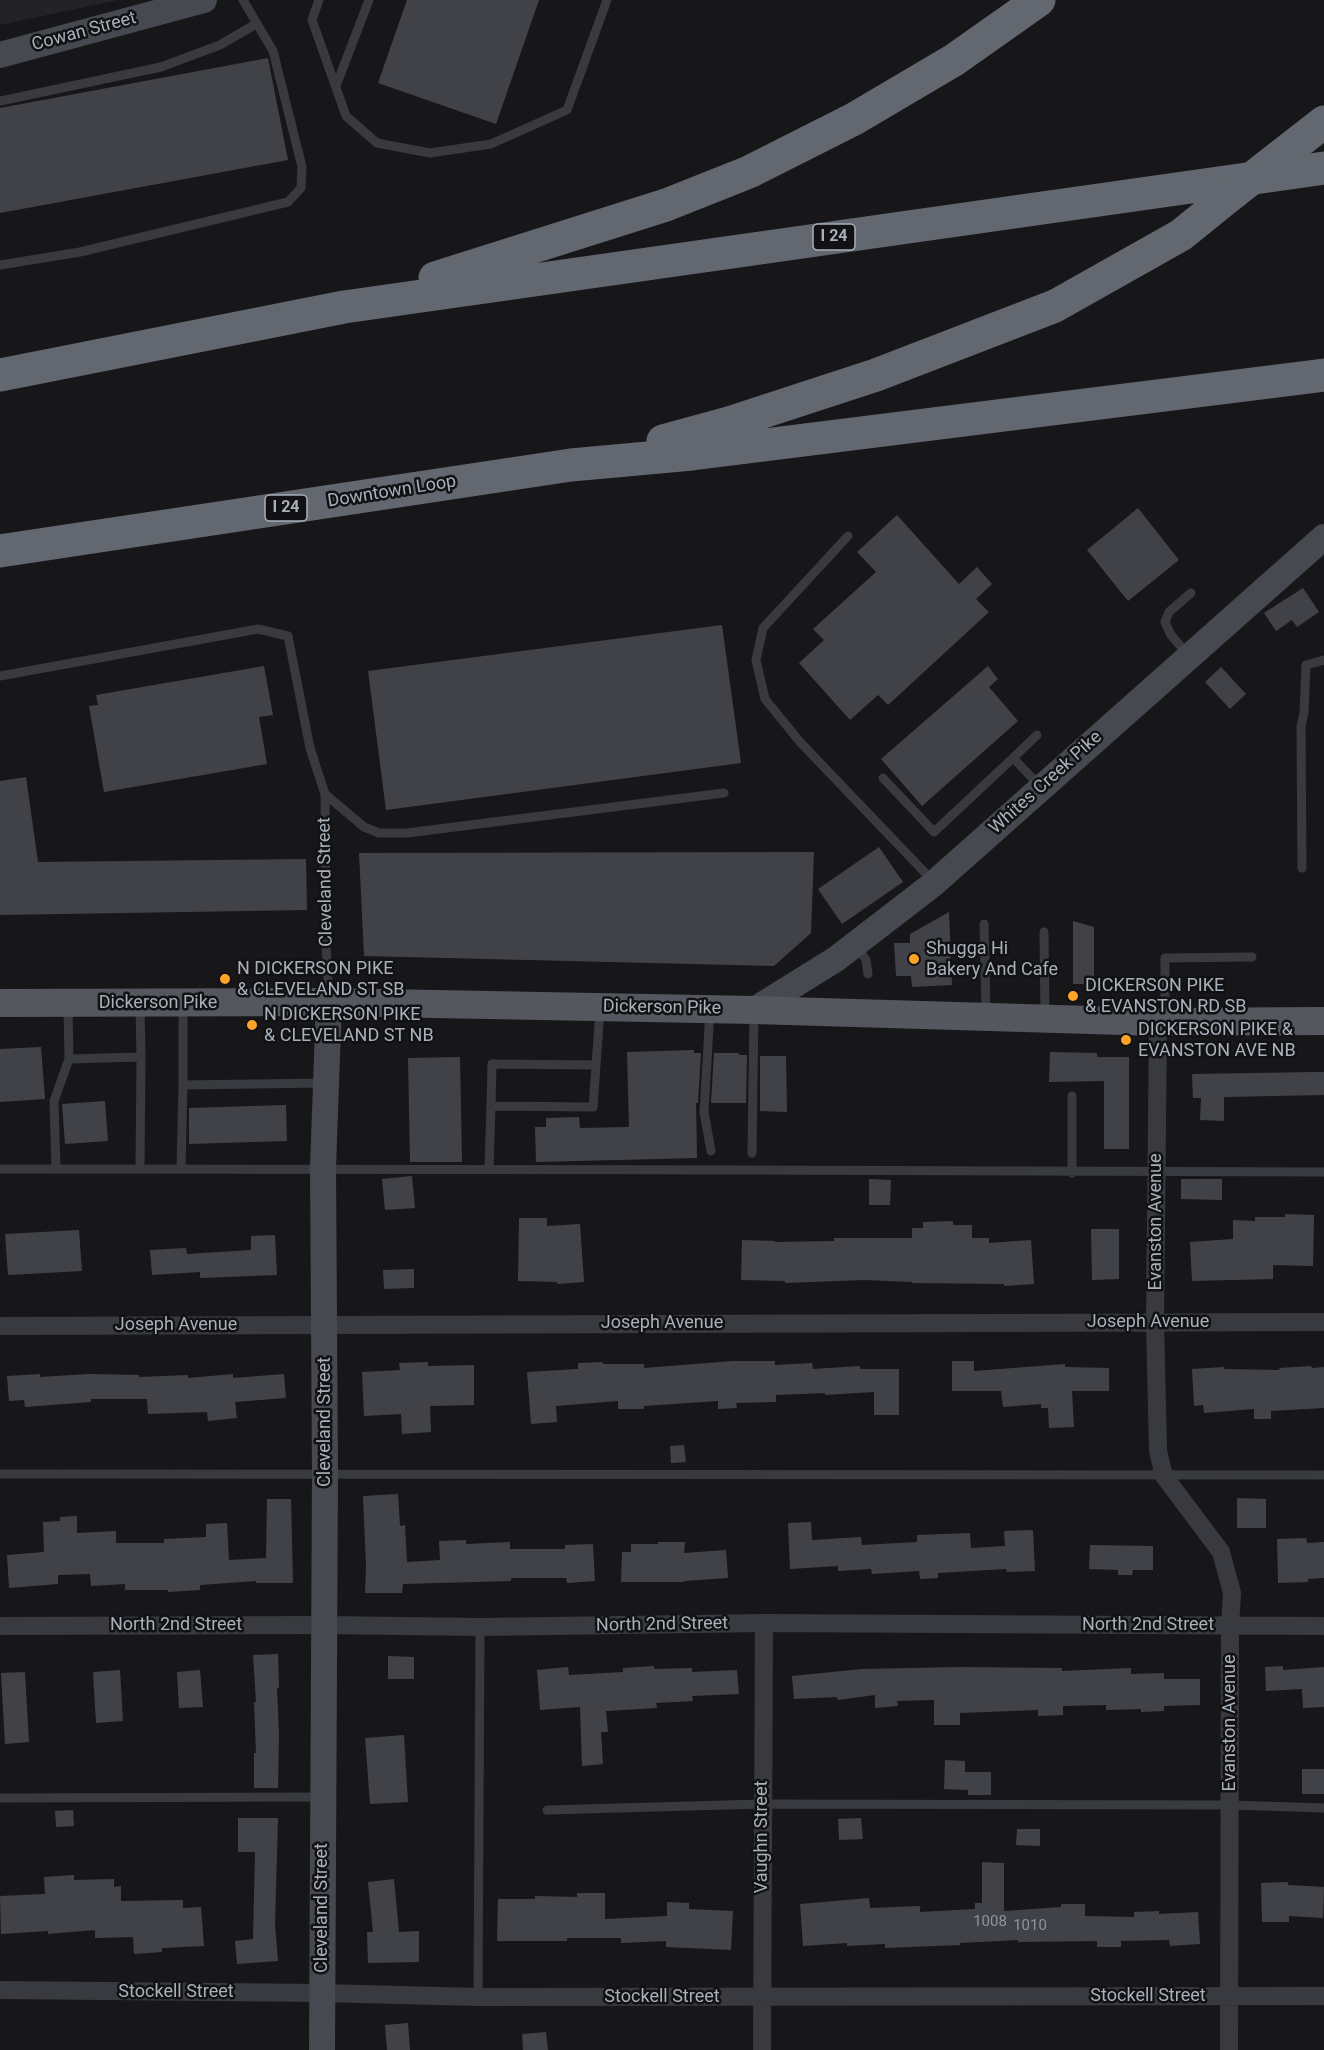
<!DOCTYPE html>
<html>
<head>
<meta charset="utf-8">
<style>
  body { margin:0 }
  canvas { display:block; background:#17171a }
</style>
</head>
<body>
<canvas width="1324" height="2050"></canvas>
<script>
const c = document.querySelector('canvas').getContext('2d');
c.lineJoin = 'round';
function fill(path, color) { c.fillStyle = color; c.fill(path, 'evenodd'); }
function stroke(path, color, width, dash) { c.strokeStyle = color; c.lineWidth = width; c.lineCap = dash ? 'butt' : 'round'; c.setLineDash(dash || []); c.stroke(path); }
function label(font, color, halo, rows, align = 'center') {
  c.font = font + ' Roboto,sans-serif'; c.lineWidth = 5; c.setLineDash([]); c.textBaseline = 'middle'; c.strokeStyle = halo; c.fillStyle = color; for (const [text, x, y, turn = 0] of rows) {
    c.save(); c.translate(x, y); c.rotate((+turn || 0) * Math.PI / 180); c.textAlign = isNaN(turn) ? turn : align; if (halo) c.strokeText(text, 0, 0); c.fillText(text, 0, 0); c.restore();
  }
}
const built = new Path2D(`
  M 0,0 L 118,0 L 0,25 Z`);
const building = new Path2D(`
  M 407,0 L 539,0 L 496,124 L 378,83 Z
  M 268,58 L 288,160 L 0,213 L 0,108 Z
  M 1138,508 L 1179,560 L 1128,601 L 1087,550 Z
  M 897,515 L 959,584 L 977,567 L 992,584 L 976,599 L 989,612 L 888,705 L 878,695 L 850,720 L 799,663 L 824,640 L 813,629 L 876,572 L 857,552 Z
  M 1303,588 L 1319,612 L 1297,627 L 1292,620 L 1276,631 L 1264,613 Z
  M 722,625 L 741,763 L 386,810 L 368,671 Z
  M 264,666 L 273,715 L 259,717 L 267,764 L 104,792 L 89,706 L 98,705 L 96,695 Z
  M 988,666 L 998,679 L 989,687 L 1018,721 L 922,806 L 881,759 Z
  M 1221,667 L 1246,694 L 1230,709 L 1205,682 Z
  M 26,777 L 38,862 L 306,859 L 307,910 L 0,915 L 0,781 Z
  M 879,847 L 903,882 L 842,924 L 818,889 Z
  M 814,852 L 811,933 L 774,966 L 364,956 L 359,853 Z
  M 949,912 L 952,985 L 912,987 L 911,976 L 896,976 L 894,943 L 910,943 L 910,934 Z
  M 1073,921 L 1094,927 L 1094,984 L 1073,984 Z
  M 41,1047 L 45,1099 L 0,1102 L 0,1049 Z
  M 694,1050 L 694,1053 L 701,1053 L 698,1103 L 696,1103 L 697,1158 L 536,1162 L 535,1127 L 546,1127 L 546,1118 L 579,1117 L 580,1128 L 629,1127 L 627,1052 Z
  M 1050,1052 L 1097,1053 L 1097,1057 L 1129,1057 L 1129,1149 L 1104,1149 L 1104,1081 L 1049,1082 Z
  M 714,1053 L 739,1053 L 739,1055 L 747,1055 L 746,1103 L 711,1103 Z
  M 760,1056 L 786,1056 L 787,1112 L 760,1111 Z
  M 460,1057 L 462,1162 L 410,1162 L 408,1058 Z
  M 1315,1072 L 1324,1072 L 1324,1095 L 1224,1097 L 1224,1121 L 1200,1120 L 1201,1098 L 1193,1098 L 1192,1074 Z
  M 105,1101 L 108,1141 L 65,1144 L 62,1104 Z
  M 286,1105 L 287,1141 L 189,1144 L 189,1108 Z
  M 412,1176 L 415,1208 L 385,1210 L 382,1179 Z
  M 869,1179 L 891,1180 L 890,1205 L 869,1205 Z
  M 1181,1179 L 1222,1179 L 1222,1200 L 1181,1199 Z
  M 1285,1214 L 1314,1215 L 1313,1266 L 1273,1265 L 1273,1279 L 1192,1281 L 1190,1242 L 1233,1239 L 1233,1220 L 1255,1221 L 1255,1217 L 1285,1217 Z
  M 519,1218 L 547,1218 L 547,1226 L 580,1224 L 584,1282 L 557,1284 L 557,1282 L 518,1281 Z
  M 953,1221 L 953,1225 L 972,1225 L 972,1238 L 989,1238 L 989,1243 L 1031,1240 L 1034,1284 L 1004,1286 L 1004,1284 L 912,1283 L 912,1282 L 864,1280 L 785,1283 L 785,1281 L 741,1280 L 742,1240 L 775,1241 L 774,1242 L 834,1241 L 834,1238 L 912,1238 L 912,1228 L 923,1228 L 923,1222 Z
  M 1091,1229 L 1119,1229 L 1119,1279 L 1092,1280 Z
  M 79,1230 L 82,1271 L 8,1275 L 5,1234 Z
  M 275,1235 L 277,1275 L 200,1278 L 200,1272 L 152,1275 L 150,1250 L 186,1248 L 187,1254 L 251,1250 L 251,1236 Z
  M 414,1269 L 414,1288 L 384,1289 L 383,1270 Z
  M 733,1361 L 775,1361 L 775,1365 L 812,1363 L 813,1369 L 860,1366 L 860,1369 L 899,1369 L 899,1415 L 874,1415 L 874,1392 L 825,1395 L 825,1393 L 776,1395 L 776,1402 L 736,1403 L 737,1408 L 718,1409 L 718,1401 L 644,1406 L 644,1409 L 618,1409 L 618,1401 L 556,1406 L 557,1422 L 531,1424 L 527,1372 L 578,1369 L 578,1363 L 603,1362 L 603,1364 L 644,1364 L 644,1368 Z
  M 952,1361 L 974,1361 L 974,1371 L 1065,1364 L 1065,1367 L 1109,1368 L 1109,1391 L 1072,1391 L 1074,1427 L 1049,1428 L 1048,1408 L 1041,1408 L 1041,1404 L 1003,1407 L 1001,1391 L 952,1391 Z
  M 428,1362 L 428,1366 L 474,1365 L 474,1405 L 430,1406 L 431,1432 L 402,1434 L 401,1414 L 364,1416 L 362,1372 L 400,1370 L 399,1363 Z
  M 1311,1366 L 1312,1368 L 1324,1367 L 1324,1408 L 1271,1411 L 1271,1419 L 1254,1419 L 1254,1409 L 1204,1413 L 1203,1405 L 1194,1406 L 1192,1369 L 1224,1367 L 1224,1369 L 1280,1370 L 1279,1368 Z
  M 40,1374 L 40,1377 L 89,1374 L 139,1375 L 139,1377 L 188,1375 L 188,1378 L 233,1374 L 233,1378 L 284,1374 L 286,1398 L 235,1402 L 237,1418 L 208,1421 L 207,1412 L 148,1414 L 147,1399 L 91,1399 L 91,1402 L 25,1407 L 24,1400 L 9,1401 L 7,1376 Z
  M 684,1445 L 686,1462 L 671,1463 L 670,1446 Z
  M 398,1494 L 400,1526 L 405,1525 L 407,1562 L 440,1560 L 439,1541 L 466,1540 L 466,1544 L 510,1542 L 510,1549 L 565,1549 L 565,1545 L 593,1544 L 595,1581 L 567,1583 L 566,1578 L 511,1578 L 511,1581 L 403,1584 L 402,1593 L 365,1593 L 366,1566 L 363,1496 Z
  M 1237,1498 L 1266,1499 L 1266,1528 L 1237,1528 Z
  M 267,1499 L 291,1499 L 293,1583 L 256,1583 L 256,1581 L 200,1585 L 200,1590 L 168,1592 L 168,1590 L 125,1590 L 125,1584 L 91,1586 L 90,1574 L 58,1575 L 58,1584 L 9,1588 L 7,1555 L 44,1552 L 43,1522 L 60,1521 L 60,1517 L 77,1516 L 77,1533 L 116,1531 L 116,1543 L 164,1543 L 164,1539 L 206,1537 L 206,1524 L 227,1523 L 229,1560 L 266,1558 Z
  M 811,1522 L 812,1540 L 861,1537 L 862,1545 L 917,1542 L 917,1535 L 970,1533 L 971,1548 L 1005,1546 L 1004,1531 L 1033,1530 L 1035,1571 L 1007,1572 L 1006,1569 L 938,1573 L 938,1578 L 920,1579 L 919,1571 L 872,1574 L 871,1569 L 838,1571 L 838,1566 L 790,1569 L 788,1523 Z
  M 1306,1538 L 1307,1543 L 1324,1542 L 1324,1578 L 1308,1579 L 1308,1582 L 1278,1583 L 1277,1539 Z
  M 658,1542 L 685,1542 L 684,1553 L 726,1550 L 728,1578 L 684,1581 L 684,1582 L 621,1582 L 622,1552 L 631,1552 L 631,1544 L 658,1544 Z
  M 1090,1545 L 1153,1546 L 1153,1570 L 1133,1570 L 1132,1575 L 1118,1575 L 1118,1570 L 1089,1569 Z
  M 278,1654 L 279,1688 L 277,1688 L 279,1735 L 278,1788 L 254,1788 L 254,1753 L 256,1753 L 254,1702 L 256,1702 L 253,1655 Z
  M 388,1656 L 414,1657 L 414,1679 L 388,1679 Z
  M 654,1666 L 654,1669 L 692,1668 L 692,1672 L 737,1670 L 739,1694 L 692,1696 L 693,1701 L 656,1703 L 657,1708 L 606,1711 L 608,1732 L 601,1732 L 603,1764 L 582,1766 L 580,1707 L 540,1710 L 537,1670 L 568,1667 L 569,1675 L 623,1672 L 623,1668 Z
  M 1283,1666 L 1283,1670 L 1324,1667 L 1324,1707 L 1303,1708 L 1302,1689 L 1266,1691 L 1265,1667 Z
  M 959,1667 L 1062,1668 L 1062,1671 L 1131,1668 L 1131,1674 L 1164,1673 L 1164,1679 L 1200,1679 L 1200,1705 L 1164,1706 L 1164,1711 L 1141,1712 L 1141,1709 L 1106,1710 L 1106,1705 L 1063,1706 L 1063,1715 L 1038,1716 L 1038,1710 L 960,1713 L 960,1725 L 934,1725 L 934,1700 L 897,1701 L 898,1706 L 875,1708 L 875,1695 L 838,1700 L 837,1697 L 794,1699 L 792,1676 L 862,1669 Z
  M 120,1670 L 123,1721 L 96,1723 L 93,1672 Z
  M 200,1670 L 203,1707 L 179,1708 L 177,1672 Z
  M 25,1672 L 29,1742 L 5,1744 L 1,1673 Z
  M 404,1735 L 408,1802 L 370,1804 L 365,1738 Z
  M 945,1760 L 965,1761 L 965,1772 L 991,1772 L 991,1795 L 968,1795 L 968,1790 L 944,1789 Z
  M 1302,1769 L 1324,1769 L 1324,1794 L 1302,1794 Z
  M 73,1810 L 74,1826 L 56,1827 L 55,1811 Z
  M 238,1818 L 278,1818 L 275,1924 L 278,1961 L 237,1964 L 235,1941 L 253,1939 L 255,1852 L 238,1852 Z
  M 861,1818 L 863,1839 L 839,1840 L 838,1819 Z
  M 1017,1829 L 1040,1829 L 1040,1846 L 1016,1845 Z
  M 982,1862 L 1004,1863 L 1004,1911 L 1061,1907 L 1061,1904 L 1085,1904 L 1085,1916 L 1134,1917 L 1134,1912 L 1159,1911 L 1159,1914 L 1198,1912 L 1200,1944 L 1170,1946 L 1169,1940 L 1121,1941 L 1121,1947 L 1097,1947 L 1097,1941 L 1018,1942 L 1018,1940 L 960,1943 L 960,1945 L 885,1948 L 885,1944 L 847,1946 L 847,1943 L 803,1946 L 800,1904 L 869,1898 L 870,1908 L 920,1906 L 920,1912 L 975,1909 L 975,1903 L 982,1903 Z
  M 74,1875 L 74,1880 L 114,1879 L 114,1887 L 121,1886 L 121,1901 L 183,1900 L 183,1908 L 201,1907 L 204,1946 L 162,1948 L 162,1952 L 134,1954 L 133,1937 L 95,1938 L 95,1930 L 48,1934 L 48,1931 L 1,1934 L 0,1896 L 45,1894 L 44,1877 Z
  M 394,1879 L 399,1932 L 419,1931 L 419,1962 L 368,1963 L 367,1932 L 373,1932 L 368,1882 Z
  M 1288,1882 L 1288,1885 L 1324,1887 L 1323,1918 L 1289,1916 L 1289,1922 L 1262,1922 L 1261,1883 Z
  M 577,1893 L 605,1893 L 605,1919 L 667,1916 L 667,1902 L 689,1903 L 689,1909 L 733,1911 L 731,1950 L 666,1947 L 666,1941 L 621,1943 L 621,1938 L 567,1938 L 567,1941 L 497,1941 L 498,1899 L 535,1899 L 535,1896 L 577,1897 Z
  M 408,2023 L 410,2050 L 387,2050 L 385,2025 Z
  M 546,2032 L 548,2050 L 523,2050 L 522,2034 Z`);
const lane = new Path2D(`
  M 319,0 L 312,20 L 346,116 L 377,143 L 430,153 L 491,144 L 567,110 L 607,0
  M 336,86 L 369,0
  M 0,101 L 161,67 L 220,45 L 256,24
  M 0,265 L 80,252 L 288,202 L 301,188 L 302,167 L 273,51 L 243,0
  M 848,536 L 763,628 L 756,660 L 765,699 L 800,742 L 932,880
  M 1189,656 L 1171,635 L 1165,622 L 1169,612 L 1191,593
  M 0,676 L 258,629 L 288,636 L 310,748 L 325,794 L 364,827 L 379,833 L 407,833 L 724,793
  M 1013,758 L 1037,735
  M 883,778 L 934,832 L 1013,758 L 1040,786
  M 325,794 L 326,944 L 329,999
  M 1302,868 L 1301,726 L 1304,713 L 1306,665 L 1324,660
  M 984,924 L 986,1014
  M 1044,932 L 1045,1016
  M 857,946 L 866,960 L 868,974
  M 183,1006 L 183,1085 L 324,1083
  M 68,1007 L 69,1059 L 141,1057 L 140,1005
  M 710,1011 L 704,1112 L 711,1151
  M 1165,1019 L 1165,958 L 1252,957
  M 491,1106 L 492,1064 L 596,1065
  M 752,1153 L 754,1012
  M 140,1168 L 141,1057
  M 181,1168 L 183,1085
  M 489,1168 L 491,1106 L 593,1107 L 600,1010
  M 0,1169 C 441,1166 883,1173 1324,1172
  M 56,1169 L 54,1101 L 69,1059
  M 1072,1173 L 1072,1096
  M 0,1474 L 1324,1475
  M 0,1798 L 322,1797
  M 547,1810 L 762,1804 L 1230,1805 L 1324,1808
  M 478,1997 L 480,1627`);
const street = new Path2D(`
  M 1158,1022 L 1155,1321 L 1158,1451 L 1164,1476 L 1221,1552 L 1232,1593 L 1230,1626 L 1229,2050
  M 0,1326 L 1324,1322
  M 0,1626 L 323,1625 L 480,1627 L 764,1623 L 1324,1626
  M 0,1990 L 321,1993 L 478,1997 L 1324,1996
  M 762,2050 L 764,1623`);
const secondary = new Path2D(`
  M 0,55 L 204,0
  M 754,1010 L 836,959 L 932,885 L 1324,537
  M 322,2050 L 325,1474 L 323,1167 L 329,1002`);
const primary = new Path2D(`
  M 0,1003 L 329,1002 L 754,1010 L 1158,1022 L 1324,1021`);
const highway = new Path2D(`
  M 435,278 L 666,205 L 749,172 L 854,119 L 954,60 L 1039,0
  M 0,375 L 344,307 L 1324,168
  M 663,441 L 729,423 L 876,375 L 1055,306 L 1181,235 L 1233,193
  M 0,551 L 571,465 L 692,454 L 1324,375`);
const highwayBridge = new Path2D(`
  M 1233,193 L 1324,122`);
const markers = [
  [914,959,6,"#ffa22a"],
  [225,979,6,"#ffa22a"],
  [1073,996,6,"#ffa22a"],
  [252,1025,6,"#ffa22a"],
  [1126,1040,6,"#ffa22a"]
];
const numberNames = [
  ["1008",990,1922],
  ["1010",1030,1926]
];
const shields = [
  [834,237,42],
  [286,508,42]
];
const shieldNames = [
  ["I 24",834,237],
  ["I 24",286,508]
];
const streetNames = [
  ["Cowan Street",84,32,-15],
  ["Downtown Loop",392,492,-9],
  ["Whites Creek Pike",1046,783,-42],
  ["Cleveland Street",326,882,-91],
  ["Dickerson Pike",158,1003],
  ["Dickerson Pike",662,1008,1],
  ["Evanston Avenue",1156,1222,-90],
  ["Joseph Avenue",1148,1322],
  ["Joseph Avenue",662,1323],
  ["Joseph Avenue",176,1325],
  ["Cleveland Street",325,1422,-90],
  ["North 2nd Street",176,1625],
  ["North 2nd Street",662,1625,-1],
  ["North 2nd Street",1148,1625],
  ["Evanston Avenue",1230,1723,-90],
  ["Vaughn Street",762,1837,-90],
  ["Cleveland Street",322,1908,-90],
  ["Stockell Street",176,1992],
  ["Stockell Street",1148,1996],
  ["Stockell Street",662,1997]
];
const poiNames = [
  ["Shugga Hi",926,949],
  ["Bakery And Cafe",926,970],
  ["N DICKERSON PIKE",237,969],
  ["& CLEVELAND ST SB",237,990],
  ["DICKERSON PIKE",1085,986],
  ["& EVANSTON RD SB",1085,1007],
  ["N DICKERSON PIKE",264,1015],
  ["& CLEVELAND ST NB",264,1036],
  ["DICKERSON PIKE &",1138,1030],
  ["EVANSTON AVE NB",1138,1051]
];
fill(built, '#232327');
fill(building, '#414247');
stroke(lane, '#383a3f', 9);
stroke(street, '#383a3f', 18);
stroke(secondary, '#46494f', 26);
stroke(primary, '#54575e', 28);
stroke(highway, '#636870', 33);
stroke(highwayBridge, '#636870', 33);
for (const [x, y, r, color] of markers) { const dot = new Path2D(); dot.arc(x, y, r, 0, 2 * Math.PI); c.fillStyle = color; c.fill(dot); stroke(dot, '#121215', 2); }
label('15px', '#8e949d', null, numberNames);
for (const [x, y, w] of shields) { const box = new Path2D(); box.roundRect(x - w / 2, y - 13, w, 26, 4.5); c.fillStyle = '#121215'; c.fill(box); stroke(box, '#a8b0ba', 1.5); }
label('bold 16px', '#a8b0ba', null, shieldNames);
label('18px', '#a8b0ba', '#121215', streetNames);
label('18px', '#a8b0ba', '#121215', poiNames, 'left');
</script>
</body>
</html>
